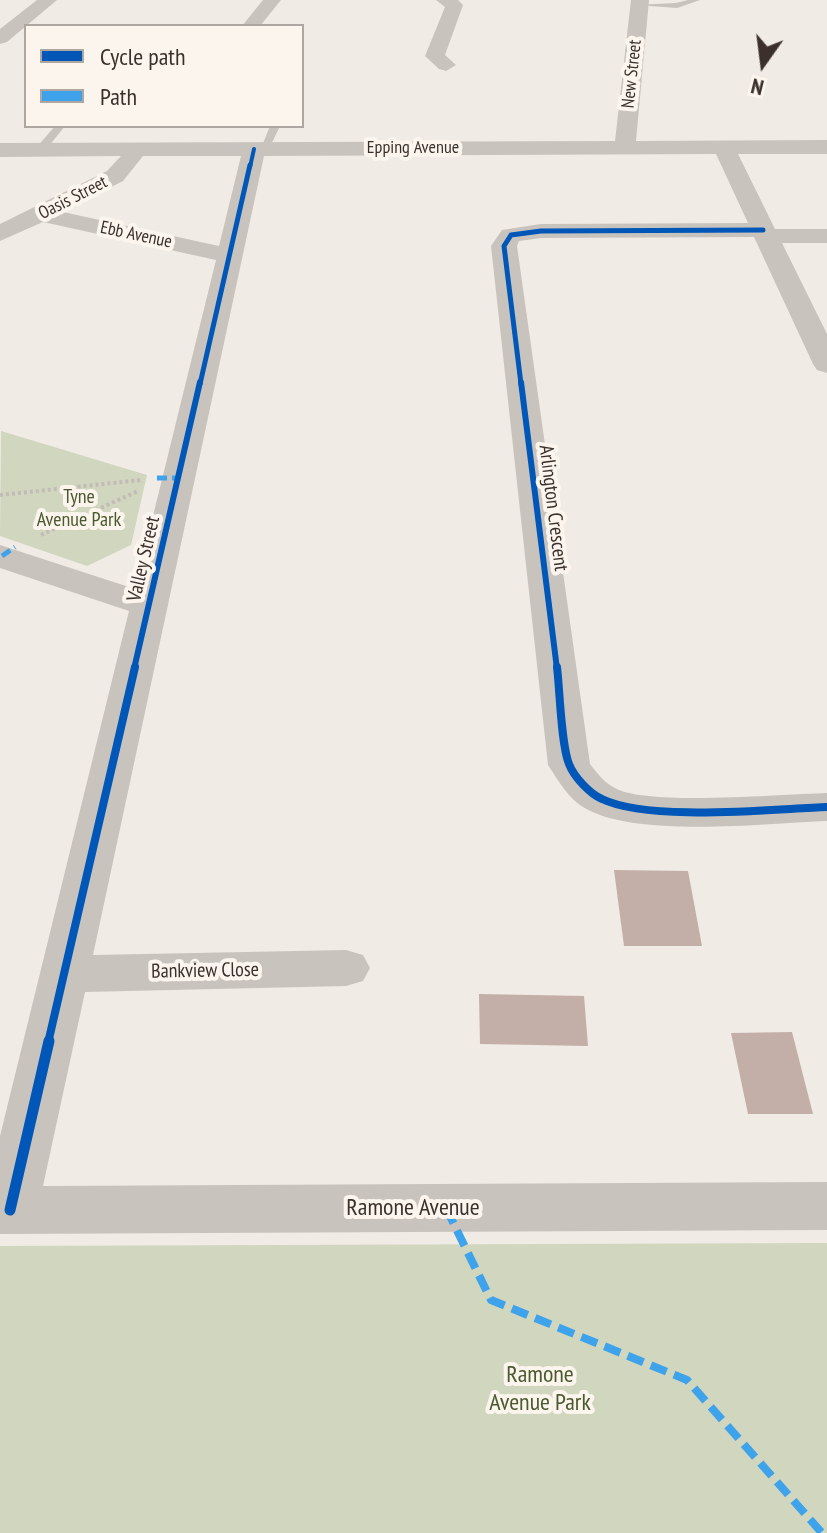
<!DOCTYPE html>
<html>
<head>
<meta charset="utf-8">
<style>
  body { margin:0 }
  #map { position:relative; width:827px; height:1533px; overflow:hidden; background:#f0ebe5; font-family:"PT Sans Narrow",sans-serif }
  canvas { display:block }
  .legend { position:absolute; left:24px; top:24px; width:280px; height:104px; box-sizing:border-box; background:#fbf5ee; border:2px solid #aea6a0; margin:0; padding:10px 14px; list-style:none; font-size:24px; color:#3b302b }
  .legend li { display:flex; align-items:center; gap:16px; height:40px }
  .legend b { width:40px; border:2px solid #aea6a0 }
  .north { position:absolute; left:723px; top:24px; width:80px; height:80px; -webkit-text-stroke:6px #fbf5ee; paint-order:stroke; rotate:194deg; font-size:22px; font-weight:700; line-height:32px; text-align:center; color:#3b302b }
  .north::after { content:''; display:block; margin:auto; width:28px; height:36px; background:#3b302b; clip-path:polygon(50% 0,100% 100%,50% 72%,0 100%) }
</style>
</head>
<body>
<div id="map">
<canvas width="827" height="1533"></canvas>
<ul class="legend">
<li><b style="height:10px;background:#0057b8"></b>Cycle path</li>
<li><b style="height:10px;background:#3fa3eb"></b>Path</li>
</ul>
<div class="north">N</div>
</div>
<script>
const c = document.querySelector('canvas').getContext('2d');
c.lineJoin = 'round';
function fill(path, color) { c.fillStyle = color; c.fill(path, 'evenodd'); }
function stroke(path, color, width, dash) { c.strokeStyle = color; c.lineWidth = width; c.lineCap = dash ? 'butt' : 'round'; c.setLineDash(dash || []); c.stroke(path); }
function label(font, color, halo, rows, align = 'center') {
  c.font = font + ' "PT Sans Narrow",sans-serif'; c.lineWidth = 8; c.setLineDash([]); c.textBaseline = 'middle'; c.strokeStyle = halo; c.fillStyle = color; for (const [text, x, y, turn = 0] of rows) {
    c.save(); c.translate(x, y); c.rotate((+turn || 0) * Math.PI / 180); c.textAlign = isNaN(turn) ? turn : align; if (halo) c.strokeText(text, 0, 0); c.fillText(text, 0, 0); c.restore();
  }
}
const green = new Path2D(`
  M 1,431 L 147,475 L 131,545 L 87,566 L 0,536 Z
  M 827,1243 L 827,1533 L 0,1533 L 0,1246 Z`);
const building = new Path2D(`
  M 614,870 L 688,871 L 702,946 L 624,946 Z
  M 479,994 L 584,996 L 588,1046 L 480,1044 Z
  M 792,1032 L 813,1114 L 748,1114 L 731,1033 Z`);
const path = new Path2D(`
  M 0,495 L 141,480
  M 41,535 L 138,491`);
const service = new Path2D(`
  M 688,0 L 700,0 L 677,8 L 636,5 L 676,3 Z
  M 55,126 L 65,126 L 44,152 L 36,152 L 36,148 Z
  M 270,126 L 280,126 L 268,151 L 260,151 Z`);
const minor = new Path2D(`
  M 263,0 L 281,0 L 260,26 L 242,26 Z
  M 436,0 L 458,0 L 463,5 L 445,55 L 456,65 L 446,71 L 439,69 L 425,56 L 445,7 Z
  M 631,0 L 649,0 L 636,141 L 827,140 L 827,154 L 738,154 L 775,229 L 827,229 L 827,243 L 782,243 L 827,334 L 827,373 L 817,370 L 813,364 L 754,237 L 541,238 L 519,241 L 517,246 L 590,764 C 597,773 605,784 617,789 C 652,806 782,794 827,793 L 827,821 C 767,823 634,839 583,807 C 568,798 558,780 548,765 L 491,246 L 502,230 L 541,224 L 748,223 L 716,154 L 264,156 L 93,955 L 346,950 L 363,955 L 370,968 L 363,981 L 346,986 L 85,992 L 43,1186 L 827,1182 L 827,1230 L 0,1234 L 0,1136 L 129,611 L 0,568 L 0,545 L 135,589 L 216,260 L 43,222 L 0,241 L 0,224 L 107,171 L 121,156 L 0,157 L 0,143 L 615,141 ZM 143,156 L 241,156 L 219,246 L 63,212 L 123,181 Z`);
const tertiary = new Path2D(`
  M 37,0 L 57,0 L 7,42 L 0,44 L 0,29 Z`);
const quietFar1 = new Path2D(`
  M 157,478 L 179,478
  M 2,556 L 15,547`);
const quiet = new Path2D(`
  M 446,1208 L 491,1300 L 687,1380 L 822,1533`);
const cyclewayFar4 = new Path2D(`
  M 250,167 L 254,149`);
const cyclewayFar3 = new Path2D(`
  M 200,384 L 250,165
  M 521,384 L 504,246 L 511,235 L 541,231 L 763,230`);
const cyclewayFar2 = new Path2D(`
  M 521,382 L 557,669
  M 134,669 L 200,382`);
const cyclewayFar1 = new Path2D(`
  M 557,667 C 560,692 561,744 569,764 C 574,777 590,794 602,799 C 650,822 771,809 827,807
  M 48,1043 L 135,667`);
const cycleway = new Path2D(`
  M 10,1210 L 49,1041`);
const farStreetnames = [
  ["New Street",632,74,-84],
  ["Epping Avenue",413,148],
  ["Oasis Street",73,198,-27],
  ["Ebb Avenue",136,235,12]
];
const parkNames = [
  ["Tyne",79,497],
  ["Avenue Park",79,520]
];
const streetNames = [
  ["Arlington Crescent",553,508,83],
  ["Valley Street",144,559,-77],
  ["Bankview Close",205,971,-1]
];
const nearStreetnames = [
  ["Ramone Avenue",413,1208]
];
const nearParknames = [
  ["Ramone",540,1375],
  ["Avenue Park",540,1403]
];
fill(green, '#d1d6bf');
fill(building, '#c3afa7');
stroke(path, '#c2bbb6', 4, [3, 3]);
fill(service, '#c9c3be');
fill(minor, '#c9c3be');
fill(tertiary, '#c9c3be');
stroke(quietFar1, '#3fa3eb', 5, [10, 5]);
stroke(quiet, '#3fa3eb', 8, [17, 8]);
stroke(cyclewayFar4, '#0057b8', 4);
stroke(cyclewayFar3, '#0057b8', 5);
stroke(cyclewayFar2, '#0057b8', 6);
stroke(cyclewayFar1, '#0057b8', 8);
stroke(cycleway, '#0057b8', 11);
label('18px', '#3b302b', '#fbf5ee', farStreetnames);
label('20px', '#4a5a2e', '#fbf5ee', parkNames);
label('20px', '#3b302b', '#fbf5ee', streetNames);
label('24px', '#3b302b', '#fbf5ee', nearStreetnames);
label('24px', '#4a5a2e', '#fbf5ee', nearParknames);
</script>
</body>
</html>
